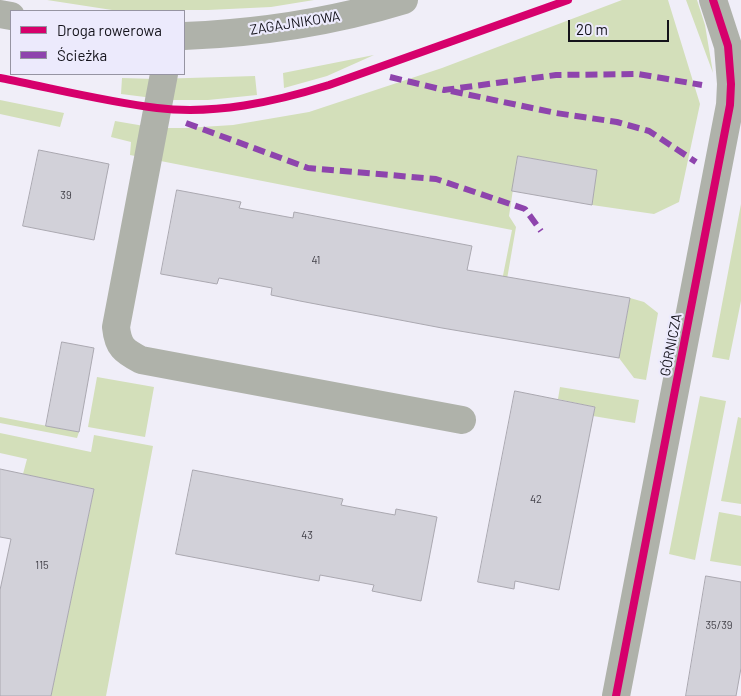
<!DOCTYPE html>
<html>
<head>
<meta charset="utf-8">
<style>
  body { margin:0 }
  #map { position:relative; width:741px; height:696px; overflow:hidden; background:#f0eef8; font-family:Barlow,sans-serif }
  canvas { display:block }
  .legend { position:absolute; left:10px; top:10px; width:175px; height:65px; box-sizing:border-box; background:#eceafc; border:1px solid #9694a2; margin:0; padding:6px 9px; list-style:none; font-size:15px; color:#14131b }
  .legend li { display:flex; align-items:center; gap:10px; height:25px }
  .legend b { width:25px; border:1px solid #9694a2 }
  .scale { position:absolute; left:568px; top:20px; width:101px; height:22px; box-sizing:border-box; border:2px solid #14131b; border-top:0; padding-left:6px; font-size:15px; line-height:18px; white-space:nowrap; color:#14131b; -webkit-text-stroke:4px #eceafc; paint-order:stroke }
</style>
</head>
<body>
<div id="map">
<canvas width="741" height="696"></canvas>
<ul class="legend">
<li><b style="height:6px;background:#d6006c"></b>Droga rowerowa</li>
<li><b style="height:6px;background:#8e44ad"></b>Ścieżka</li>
</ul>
<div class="scale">20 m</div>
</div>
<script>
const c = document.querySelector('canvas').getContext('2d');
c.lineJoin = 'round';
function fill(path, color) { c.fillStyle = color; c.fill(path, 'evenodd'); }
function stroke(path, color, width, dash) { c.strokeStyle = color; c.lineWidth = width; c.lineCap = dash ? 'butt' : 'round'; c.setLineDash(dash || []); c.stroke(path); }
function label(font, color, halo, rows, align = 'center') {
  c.font = font + ' Barlow,sans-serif'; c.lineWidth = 4.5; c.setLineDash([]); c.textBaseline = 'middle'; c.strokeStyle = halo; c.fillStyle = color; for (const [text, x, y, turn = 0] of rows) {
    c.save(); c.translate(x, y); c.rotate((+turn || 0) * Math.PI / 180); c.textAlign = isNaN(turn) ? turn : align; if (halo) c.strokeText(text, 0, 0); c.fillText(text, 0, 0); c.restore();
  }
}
const green = new Path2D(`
  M 47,0 L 314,0 L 271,7 L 208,10 L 112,10 Z
  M 622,0 L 668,0 L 700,104 L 679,202 L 654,214 L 592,205 L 596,170 L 518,156 L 509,216 L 516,227 L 497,337 L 491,336 L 512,230 L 130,155 L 131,142 L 111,137 L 115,121 L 156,128 L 186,128 L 233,125 L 309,112 L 442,68 Z
  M 686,0 L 697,0 L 705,25 L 713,73 Z
  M 374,55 L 327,76 L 284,88 L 283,73 Z
  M 255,76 L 257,95 L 208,100 L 169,100 L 121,94 L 122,78 L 155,79 Z
  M 0,100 L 64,113 L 60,127 L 0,114 Z
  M 741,204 L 741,301 L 729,360 L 712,357 Z
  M 630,298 L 644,302 L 658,313 L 646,380 L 634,378 L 619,358 Z
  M 97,377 L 154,387 L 145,437 L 88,427 Z
  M 560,387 L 639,400 L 635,423 L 593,416 L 595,407 L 558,399 Z
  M 700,396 L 726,401 L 695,560 L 669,554 Z
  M 0,417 L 79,432 L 77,438 L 0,423 Z
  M 738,417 L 741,418 L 741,504 L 721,501 Z
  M 0,433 L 91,452 L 94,435 L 153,446 L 106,696 L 51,696 L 94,489 L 23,474 L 27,459 L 0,453 Z
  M 719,512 L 741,516 L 741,566 L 710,561 Z`);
const building = new Path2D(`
  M 39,150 L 109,164 L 94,240 L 23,226 Z
  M 518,156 L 597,170 L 592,205 L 512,191 Z
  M 177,190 L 241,202 L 239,208 L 293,218 L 294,212 L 472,246 L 467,270 L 630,298 L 619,358 L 442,328 L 300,301 L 271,295 L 272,288 L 219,278 L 217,284 L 161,274 Z
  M 62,342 L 94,348 L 79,432 L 46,426 Z
  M 515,391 L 595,407 L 559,590 L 515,581 L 514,589 L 478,582 Z
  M 0,469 L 94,489 L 51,696 L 0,696 L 0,590 L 11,539 L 0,537 Z
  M 193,470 L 343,499 L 341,505 L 395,515 L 396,509 L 437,517 L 421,601 L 372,591 L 374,585 L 320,575 L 319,581 L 176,554 Z
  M 706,576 L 741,582 L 741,668 L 736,696 L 686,696 Z`);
const minor = new Path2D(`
  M 0,14 L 11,16
  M 184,36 C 259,33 332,22 404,0
  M 164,74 L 116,327 C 118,347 124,351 141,360 L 462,420
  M 616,696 L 730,105 L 731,84 L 728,46 L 713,0`);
const quiet = new Path2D(`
  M 390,77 L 444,90 L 556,75 L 638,74 L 702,85
  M 451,91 L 556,113 L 617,122 L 649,131 L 696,162
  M 186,123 L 308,168 L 436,179 L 525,209 L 541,231`);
const cycleway = new Path2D(`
  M 0,78 C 51,88 106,102 157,108 C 215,115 274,102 329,85 L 568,0
  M 616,696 L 730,105 L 731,84 L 728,46 L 713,0`);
const numberNames = [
  ["39",66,195],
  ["41",316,260],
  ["42",536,499],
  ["43",307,535],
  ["115",42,565],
  ["35/39",719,625]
];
const streetNames = [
  ["ZAGAJNIKOWA",295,23,-9],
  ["GÓRNICZA",671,345,-79]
];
fill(green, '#d3dfba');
fill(building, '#d2d1d9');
stroke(building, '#aaa8b0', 1);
stroke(minor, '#afb2aa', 28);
stroke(quiet, '#8e44ad', 6, [12, 6]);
stroke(cycleway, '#d6006c', 8);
label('11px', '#44424a', null, numberNames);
label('14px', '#14131b', '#eceafc', streetNames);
</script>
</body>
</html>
